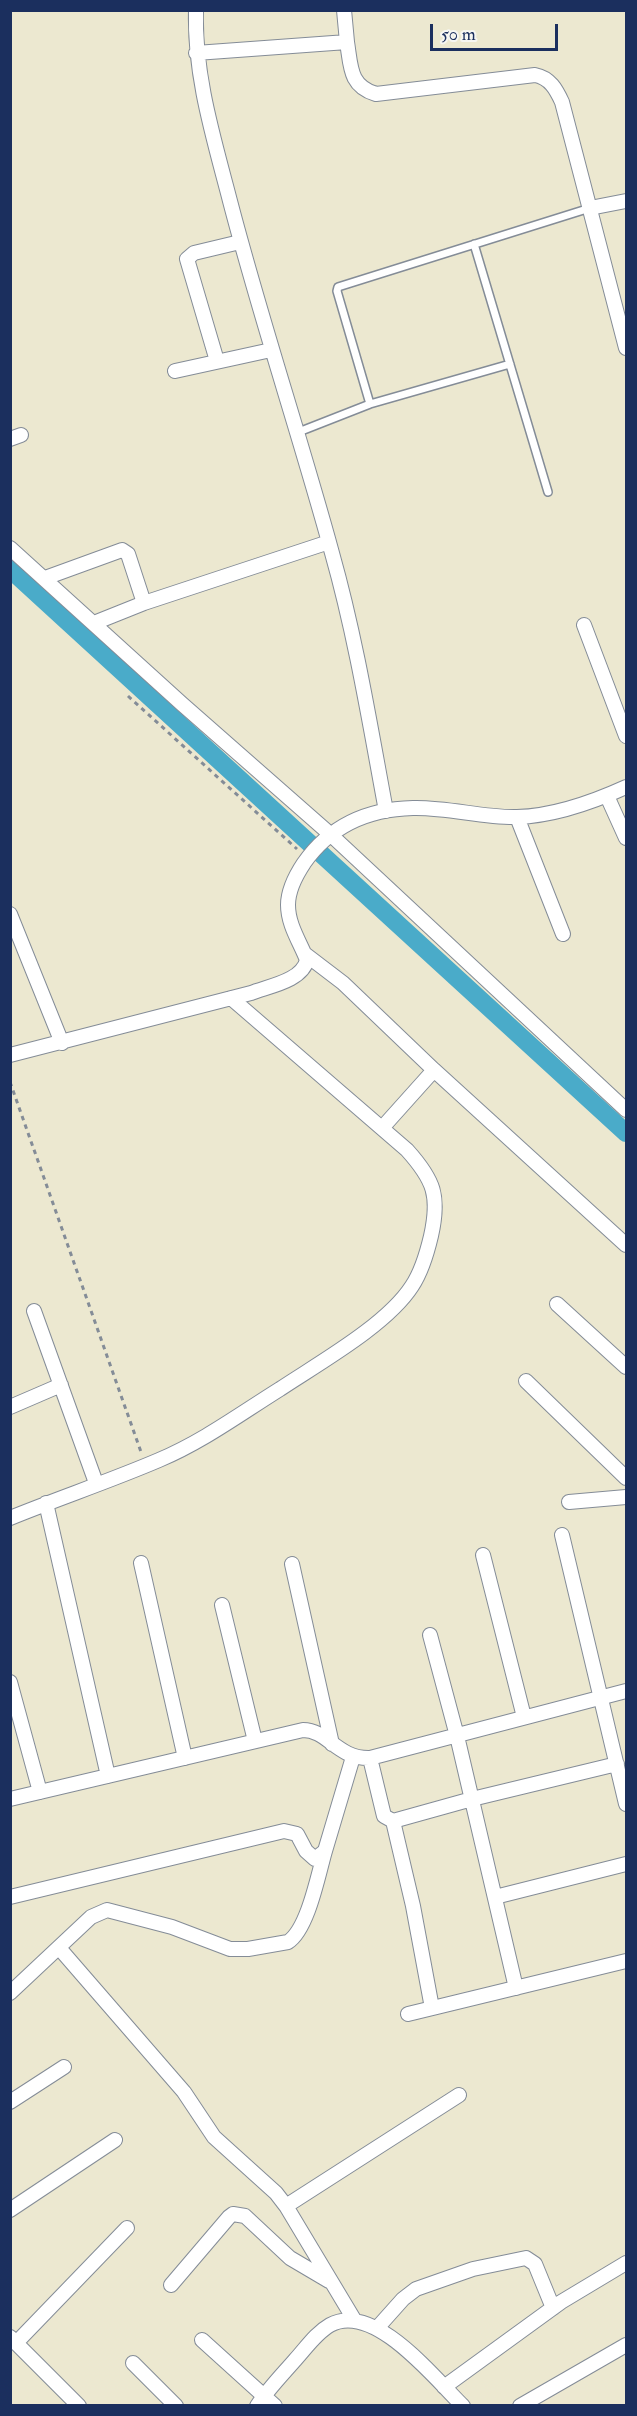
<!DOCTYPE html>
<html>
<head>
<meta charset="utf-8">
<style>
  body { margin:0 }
  #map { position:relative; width:637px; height:2416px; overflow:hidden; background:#ece8d0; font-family:"IM FELL Double Pica",serif }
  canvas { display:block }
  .frame { position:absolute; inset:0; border:12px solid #1b2f5e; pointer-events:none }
  .scale { position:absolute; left:430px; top:24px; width:128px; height:27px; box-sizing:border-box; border:3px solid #1b2f5e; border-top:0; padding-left:8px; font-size:18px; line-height:21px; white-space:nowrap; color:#1b2f5e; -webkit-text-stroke:4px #f6f6f2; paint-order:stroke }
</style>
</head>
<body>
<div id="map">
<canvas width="637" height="2416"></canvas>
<div class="frame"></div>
<div class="scale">50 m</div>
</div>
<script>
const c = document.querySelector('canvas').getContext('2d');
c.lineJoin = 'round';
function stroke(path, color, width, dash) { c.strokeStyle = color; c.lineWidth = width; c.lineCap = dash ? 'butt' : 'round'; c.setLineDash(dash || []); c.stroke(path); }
const canal = new Path2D(`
  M 10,569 L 626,1133`);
const path = new Path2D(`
  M 128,696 L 297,849
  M 10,1082 L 141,1452`);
const service = new Path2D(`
  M 474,244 L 548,492
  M 370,404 L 337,291 L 338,287 L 590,208
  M 296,433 L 370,404 L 510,364`);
const minor = new Path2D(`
  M 196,10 C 194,76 214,139 230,201 C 261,320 300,436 332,553 C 356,638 370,725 386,811
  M 344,10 L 347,42
  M 196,53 L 347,42 C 351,66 349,86 376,94 L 535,75 C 550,78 556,89 562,102 L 626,348
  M 590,208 L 626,201
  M 217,361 L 187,259 L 194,253 L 240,242
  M 175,371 L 271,350
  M 10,439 L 21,435
  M 10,548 L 182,704 L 330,834 L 626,1110
  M 45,578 L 122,550 L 128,554 L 144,603
  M 94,623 L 144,603 L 329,542
  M 584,625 L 626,736
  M 607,796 L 626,838
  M 517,817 L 563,934
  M 10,914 L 62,1043
  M 305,954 L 343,983 L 434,1070 L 626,1245
  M 10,1055 L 251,993 C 269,986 302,981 307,960 C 300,942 288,925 288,905 C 288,890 296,875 304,863 C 330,826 368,809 413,808 C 448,807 483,818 517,817 C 555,816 593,802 626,787
  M 382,1128 L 434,1070
  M 557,1304 L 626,1367
  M 34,1311 L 96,1483
  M 526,1381 L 626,1478
  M 10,1407 L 61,1385
  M 569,1502 L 626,1497
  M 46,1503 L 108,1776
  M 10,1518 C 59,1498 110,1481 159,1460 C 202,1442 240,1414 280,1389 C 319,1363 387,1325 412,1286 C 422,1271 427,1253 431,1236 C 440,1196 434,1180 407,1150 L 231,998
  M 562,1535 L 626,1804
  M 483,1555 L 524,1717
  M 141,1563 L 185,1758
  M 292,1564 L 332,1744
  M 222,1605 L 255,1741
  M 430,1635 L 457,1736 L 516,1988
  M 10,1682 L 40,1792
  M 370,1758 L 384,1816 L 393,1821 L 472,1799 L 617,1764
  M 10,1799 L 303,1730 C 328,1730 337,1759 370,1758 L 626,1691
  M 393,1821 L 413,1906 L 432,2008
  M 10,1897 L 284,1831 L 297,1834 L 306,1851 L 315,1859 L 325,1851 L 353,1757
  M 495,1897 L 626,1864
  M 60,1949 L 184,2092 L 214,2137 L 276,2193 L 286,2206 L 355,2321
  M 10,1993 L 91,1917 L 107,1910 L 172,1927 L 230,1949 L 248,1949 L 288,1942 C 308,1929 318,1875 325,1851
  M 408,2014 L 626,1961
  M 10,2102 L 64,2067
  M 286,2206 L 459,2095
  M 10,2210 L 115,2140
  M 171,2285 L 229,2217 L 233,2214 L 245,2216 L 290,2258 L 329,2281
  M 378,2327 L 403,2299 L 416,2289 L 473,2269 L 526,2258 L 535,2264 L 553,2308
  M 10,2337 L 79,2406
  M 202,2340 L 275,2406
  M 16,2343 L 127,2228
  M 133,2363 L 176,2406
  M 444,2387 L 561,2302 L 626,2263
  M 257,2406 C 268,2389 282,2375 295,2360 C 306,2348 316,2333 330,2325 C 374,2301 435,2379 463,2406
  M 520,2406 L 626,2345`);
stroke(canal, '#4aabc9', 18);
stroke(service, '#848c97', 10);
stroke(minor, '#848c97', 16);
stroke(path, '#848c97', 3, [4.5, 4.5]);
stroke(service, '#fff', 7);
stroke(minor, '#fff', 14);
</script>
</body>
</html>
